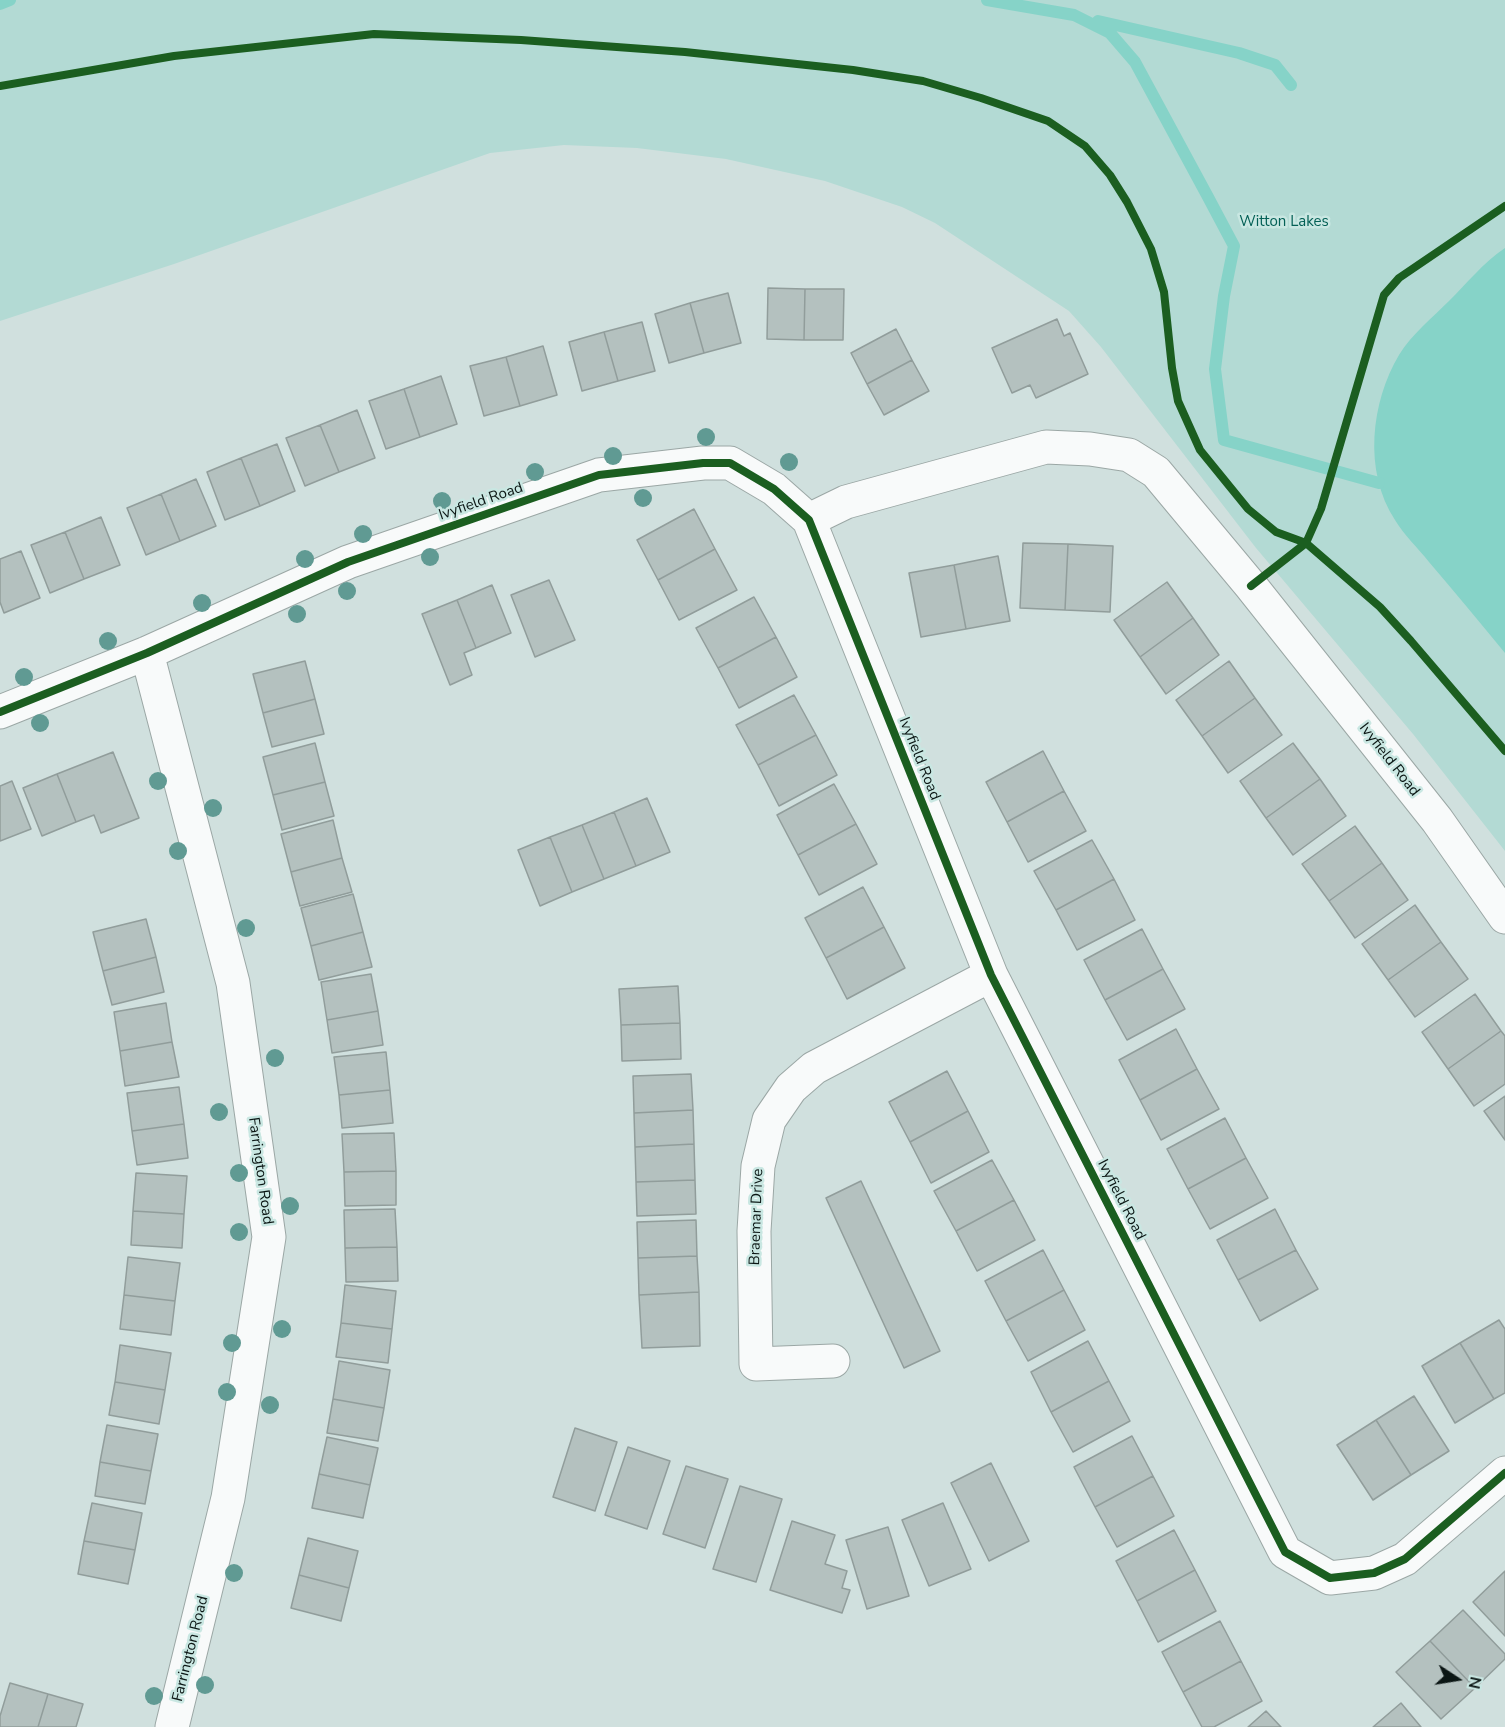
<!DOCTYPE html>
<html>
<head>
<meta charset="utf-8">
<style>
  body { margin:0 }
  #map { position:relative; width:1505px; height:1727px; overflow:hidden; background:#d0e0de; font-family:"Nunito Sans",sans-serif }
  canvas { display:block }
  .north { position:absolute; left:1427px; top:1649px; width:60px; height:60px; -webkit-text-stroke:4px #c9e7e2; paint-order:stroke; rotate:102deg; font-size:16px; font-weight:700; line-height:24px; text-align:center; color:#0b1614 }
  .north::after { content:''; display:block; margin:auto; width:21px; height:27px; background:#0b1614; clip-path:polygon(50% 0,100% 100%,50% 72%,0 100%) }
</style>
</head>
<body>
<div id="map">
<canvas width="1505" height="1727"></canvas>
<div class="north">N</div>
</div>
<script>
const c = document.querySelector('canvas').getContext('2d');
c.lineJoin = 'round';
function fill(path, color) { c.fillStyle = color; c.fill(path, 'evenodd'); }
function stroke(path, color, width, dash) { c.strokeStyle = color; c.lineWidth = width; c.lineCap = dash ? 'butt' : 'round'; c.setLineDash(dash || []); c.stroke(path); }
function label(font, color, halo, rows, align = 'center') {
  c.font = font + ' "Nunito Sans",sans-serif'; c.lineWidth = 5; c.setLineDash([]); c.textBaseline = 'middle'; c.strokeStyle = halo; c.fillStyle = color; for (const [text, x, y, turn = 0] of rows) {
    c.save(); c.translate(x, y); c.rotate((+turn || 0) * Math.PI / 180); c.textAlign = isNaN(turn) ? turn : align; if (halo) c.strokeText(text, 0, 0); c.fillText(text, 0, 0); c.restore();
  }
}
const green = new Path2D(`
  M 0,0 L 1505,0 L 1505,851 L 1413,734 L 1256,548 L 1101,347 L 1069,311 L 935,223 L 902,207 L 825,181 L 726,159 L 637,148 L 564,145 L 490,153 L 174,264 L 0,321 Z`);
const water = new Path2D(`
  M 1505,248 L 1505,653 C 1480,623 1455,592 1429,562 C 1418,548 1404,535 1395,520 C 1363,471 1371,402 1399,355 C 1412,334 1432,318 1449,301 C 1467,283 1483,263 1505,248 Z`);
const stream = new Path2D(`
  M 987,0 L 1074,15 L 1110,33 L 1135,62 L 1208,197 L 1234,246 L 1224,296 L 1215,369 L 1224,440 L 1379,483
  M 0,4 L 10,0
  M 1098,21 L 1239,53 L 1275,65 L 1291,85`);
const building = new Path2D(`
  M 768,288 L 805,289 L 804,340 L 767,339 Z
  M 805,289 L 844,289 L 843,340 L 804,340 Z
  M 728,293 L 741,343 L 704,353 L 690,303 Z
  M 690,303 L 704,353 L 669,363 L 655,314 Z
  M 1057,319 L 1064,336 L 1070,333 L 1088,374 L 1036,398 L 1030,385 L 1012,393 L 992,348 Z
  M 642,322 L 655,371 L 618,381 L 604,332 Z
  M 896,329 L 912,360 L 867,384 L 851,353 Z
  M 604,332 L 618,381 L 582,391 L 569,342 Z
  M 543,346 L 557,395 L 520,406 L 506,357 Z
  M 506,357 L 520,406 L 484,416 L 470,366 Z
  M 912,360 L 929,391 L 884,415 L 867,384 Z
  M 441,376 L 457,424 L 420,437 L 404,389 Z
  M 404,389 L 420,437 L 386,449 L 369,401 Z
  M 357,410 L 375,458 L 339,472 L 320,425 Z
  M 320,425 L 339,472 L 305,486 L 286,438 Z
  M 277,444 L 295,491 L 260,506 L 241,458 Z
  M 241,458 L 260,506 L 225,520 L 207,472 Z
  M 196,479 L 216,526 L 180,541 L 161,494 Z
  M 161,494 L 180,541 L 146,555 L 127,508 Z
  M 694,509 L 715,549 L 658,580 L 637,540 Z
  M 101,517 L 120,565 L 84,579 L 65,532 Z
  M 65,532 L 84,579 L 50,593 L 31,545 Z
  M 1023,543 L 1068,544 L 1065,610 L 1020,608 Z
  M 1068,544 L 1113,546 L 1110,612 L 1065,610 Z
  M 715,549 L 737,590 L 679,620 L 658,580 Z
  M 21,551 L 40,598 L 4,613 L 0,602 L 0,559 Z
  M 998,556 L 1010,621 L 966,629 L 954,565 Z
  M 954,565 L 966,629 L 921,637 L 909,573 Z
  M 549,580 L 575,640 L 535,657 L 511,595 Z
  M 1167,582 L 1193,618 L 1140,657 L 1114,620 Z
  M 492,585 L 511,633 L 476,648 L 457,600 Z
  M 754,597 L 776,637 L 718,668 L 696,628 Z
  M 457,600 L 476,648 L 464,653 L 472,675 L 450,685 L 422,614 Z
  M 1193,618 L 1219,655 L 1166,694 L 1140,657 Z
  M 776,637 L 797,677 L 739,708 L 718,668 Z
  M 305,661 L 315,699 L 263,713 L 253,674 Z
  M 1229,661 L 1255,698 L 1202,736 L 1176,700 Z
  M 794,695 L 816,735 L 758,765 L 736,725 Z
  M 1255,698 L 1282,735 L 1228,773 L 1202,736 Z
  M 315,699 L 324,734 L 272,747 L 263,713 Z
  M 816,735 L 837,775 L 779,806 L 758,765 Z
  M 315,743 L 325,782 L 273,795 L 263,757 Z
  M 1293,743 L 1320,779 L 1266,818 L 1240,781 Z
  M 1043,751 L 1064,791 L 1007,822 L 986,782 Z
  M 113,752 L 139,818 L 101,833 L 94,815 L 76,822 L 57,774 Z
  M 57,774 L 76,822 L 42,836 L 23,788 Z
  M 1320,779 L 1346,816 L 1293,855 L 1266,818 Z
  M 12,781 L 31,829 L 0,841 L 0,786 Z
  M 325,782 L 334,816 L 282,830 L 273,795 Z
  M 834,784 L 856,824 L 798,855 L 777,815 Z
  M 1064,791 L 1086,831 L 1028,862 L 1007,822 Z
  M 647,798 L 670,852 L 636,866 L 614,812 Z
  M 614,812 L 636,866 L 604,879 L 582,825 Z
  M 333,820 L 342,858 L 291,872 L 281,834 Z
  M 856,824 L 877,864 L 819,895 L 798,855 Z
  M 582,825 L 604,879 L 572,892 L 550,837 Z
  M 1355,826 L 1382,863 L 1329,901 L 1302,864 Z
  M 550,837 L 572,892 L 540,906 L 518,850 Z
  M 1092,840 L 1114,879 L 1056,910 L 1034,871 Z
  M 342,858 L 352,892 L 300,906 L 291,872 Z
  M 1382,863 L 1408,900 L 1355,938 L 1329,901 Z
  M 1114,879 L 1135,920 L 1077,950 L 1056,910 Z
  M 863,887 L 884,927 L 826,958 L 805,918 Z
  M 353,894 L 363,932 L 311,946 L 301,908 Z
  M 1415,905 L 1441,942 L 1388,980 L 1362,944 Z
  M 146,919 L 156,957 L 103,971 L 93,932 Z
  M 884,927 L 905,968 L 847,999 L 826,958 Z
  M 1142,929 L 1163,969 L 1105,1000 L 1084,960 Z
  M 363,932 L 372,967 L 319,980 L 311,946 Z
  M 1441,942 L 1468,979 L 1415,1017 L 1388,980 Z
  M 156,957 L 164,992 L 112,1005 L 103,971 Z
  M 1163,969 L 1185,1009 L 1127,1040 L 1105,1000 Z
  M 371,974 L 378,1011 L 327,1020 L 321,982 Z
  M 678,986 L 680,1023 L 621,1025 L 619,989 Z
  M 1475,994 L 1501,1031 L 1448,1069 L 1422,1032 Z
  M 166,1003 L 172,1042 L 120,1051 L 114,1012 Z
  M 378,1011 L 383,1045 L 332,1053 L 327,1020 Z
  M 680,1023 L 681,1059 L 622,1061 L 621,1025 Z
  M 1176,1029 L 1197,1069 L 1140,1100 L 1119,1060 Z
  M 1501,1031 L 1505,1036 L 1505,1084 L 1474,1106 L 1448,1069 Z
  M 172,1042 L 179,1077 L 125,1086 L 120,1051 Z
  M 386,1052 L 390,1090 L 339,1095 L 334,1057 Z
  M 1197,1069 L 1219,1109 L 1161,1140 L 1140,1100 Z
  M 947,1071 L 968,1111 L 910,1142 L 889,1102 Z
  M 691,1074 L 693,1110 L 634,1113 L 633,1076 Z
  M 179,1087 L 184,1124 L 132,1131 L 127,1093 Z
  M 390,1090 L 393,1123 L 342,1128 L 339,1095 Z
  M 1505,1096 L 1505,1140 L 1484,1111 Z
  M 693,1110 L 694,1144 L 635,1147 L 634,1113 Z
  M 968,1111 L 989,1152 L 931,1183 L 910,1142 Z
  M 1225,1118 L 1246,1158 L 1188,1189 L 1167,1149 Z
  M 184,1124 L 188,1158 L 137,1165 L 132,1131 Z
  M 394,1133 L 396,1171 L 344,1172 L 342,1134 Z
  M 694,1144 L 695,1180 L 636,1182 L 635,1147 Z
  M 1246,1158 L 1268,1198 L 1210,1229 L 1188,1189 Z
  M 992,1160 L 1014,1200 L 956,1231 L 934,1191 Z
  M 396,1171 L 396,1205 L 345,1206 L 344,1172 Z
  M 136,1173 L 187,1176 L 184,1214 L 133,1211 Z
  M 695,1180 L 696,1214 L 637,1216 L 636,1182 Z
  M 861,1181 L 940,1351 L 904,1368 L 826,1198 Z
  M 1014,1200 L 1035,1240 L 977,1271 L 956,1231 Z
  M 395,1209 L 397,1247 L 345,1248 L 344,1210 Z
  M 1275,1209 L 1296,1250 L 1238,1280 L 1217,1240 Z
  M 133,1211 L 184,1214 L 182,1248 L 131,1245 Z
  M 696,1220 L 697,1256 L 638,1258 L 637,1222 Z
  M 397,1247 L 398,1281 L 346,1282 L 345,1248 Z
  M 1043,1250 L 1064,1290 L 1006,1321 L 985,1281 Z
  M 1296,1250 L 1318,1289 L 1260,1321 L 1238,1280 Z
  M 697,1256 L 699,1292 L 639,1295 L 638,1258 Z
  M 128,1257 L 180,1263 L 175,1301 L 124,1295 Z
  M 345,1285 L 396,1291 L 392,1329 L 341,1323 Z
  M 1064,1290 L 1085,1330 L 1028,1361 L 1006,1321 Z
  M 699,1292 L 700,1346 L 642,1348 L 639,1295 Z
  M 124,1295 L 175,1301 L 171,1335 L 120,1329 Z
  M 1499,1320 L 1505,1329 L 1505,1393 L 1494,1399 L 1460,1343 Z
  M 341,1323 L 392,1329 L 388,1363 L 336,1357 Z
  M 1088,1341 L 1109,1381 L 1051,1412 L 1031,1372 Z
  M 1460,1343 L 1494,1399 L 1455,1423 L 1422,1366 Z
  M 120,1345 L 171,1353 L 165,1390 L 115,1382 Z
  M 339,1361 L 390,1370 L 384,1408 L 333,1399 Z
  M 1109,1381 L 1130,1421 L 1073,1452 L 1051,1412 Z
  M 115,1382 L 165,1390 L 159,1424 L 109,1415 Z
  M 1414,1396 L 1449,1451 L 1411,1475 L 1376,1420 Z
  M 333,1399 L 384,1408 L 378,1441 L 327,1433 Z
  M 1376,1420 L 1411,1475 L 1373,1500 L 1337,1445 Z
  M 107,1425 L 158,1434 L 151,1471 L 100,1462 Z
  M 575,1428 L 617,1442 L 595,1511 L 553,1497 Z
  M 1132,1436 L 1153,1476 L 1095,1507 L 1074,1467 Z
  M 327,1437 L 378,1448 L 370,1485 L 319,1474 Z
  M 628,1447 L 670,1461 L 647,1529 L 605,1515 Z
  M 100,1462 L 151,1471 L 145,1504 L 95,1496 Z
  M 991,1463 L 1029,1541 L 989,1561 L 951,1483 Z
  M 686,1466 L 728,1479 L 705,1548 L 663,1534 Z
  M 319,1474 L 370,1485 L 363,1518 L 312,1508 Z
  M 1153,1476 L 1174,1516 L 1117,1547 L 1095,1507 Z
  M 740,1486 L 782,1499 L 756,1582 L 713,1569 Z
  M 92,1503 L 142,1513 L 135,1550 L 84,1541 Z
  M 943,1503 L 971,1569 L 929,1586 L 902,1520 Z
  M 792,1521 L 835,1535 L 825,1564 L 847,1571 L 842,1588 L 850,1590 L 842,1613 L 770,1590 Z
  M 888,1527 L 909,1596 L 867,1609 L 846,1540 Z
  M 1174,1530 L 1195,1570 L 1137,1601 L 1116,1561 Z
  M 308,1538 L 358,1551 L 349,1588 L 299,1575 Z
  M 84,1541 L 135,1550 L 128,1584 L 78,1574 Z
  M 1195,1570 L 1216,1611 L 1158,1642 L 1137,1601 Z
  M 1505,1571 L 1505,1636 L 1473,1602 Z
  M 299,1575 L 349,1588 L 341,1621 L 291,1608 Z
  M 1463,1610 L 1505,1654 L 1505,1659 L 1475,1688 L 1430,1641 Z
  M 1220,1621 L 1241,1661 L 1183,1692 L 1162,1652 Z
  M 1430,1641 L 1475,1688 L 1441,1719 L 1396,1672 Z
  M 1241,1661 L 1262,1701 L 1214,1727 L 1202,1727 L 1183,1692 Z
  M 10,1683 L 48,1694 L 38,1727 L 0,1727 L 0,1716 Z
  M 48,1694 L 83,1704 L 76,1727 L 38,1727 Z
  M 1401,1703 L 1421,1727 L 1373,1727 Z
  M 1266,1711 L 1281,1727 L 1248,1727 Z`);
const minor = new Path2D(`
  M 809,520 L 846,502 L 1046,447 L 1090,449 L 1129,455 L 1156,472 L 1251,586 L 1437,820 L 1505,917
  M 147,653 L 233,983 L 269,1237 L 228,1498 L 172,1727
  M 0,712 L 147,653 L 348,562 L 599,475 L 703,463 L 730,463 L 774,489 L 809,520 L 991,975 L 1285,1552 L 1330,1578 L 1374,1573 L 1405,1559 L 1505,1473
  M 833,1361 L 756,1364 L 754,1231 L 758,1166 L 769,1120 L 791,1088 L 814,1068 L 991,975`);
const cycleway = new Path2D(`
  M 0,86 L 174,56 L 374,34 L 521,40 L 685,52 L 853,70 L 923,81 L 981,98 L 1048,121 L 1085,146 L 1110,175 L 1127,202 L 1151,249 L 1164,292 L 1172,368 L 1178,401 L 1200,450 L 1248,509 L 1276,532 L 1306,543 L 1380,607 L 1411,641 L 1505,751
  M 1251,586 L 1306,543 L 1321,509 L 1384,295 L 1399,278 L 1505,206
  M 0,712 L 147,653 L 348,562 L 599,475 L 703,463 L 730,463 L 774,489 L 809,520 L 991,975 L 1285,1552 L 1330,1578 L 1374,1573 L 1405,1559 L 1505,1473`);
const trees = [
  [706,437],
  [613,456],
  [789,462],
  [535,472],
  [643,498],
  [442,501],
  [363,534],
  [430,557],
  [305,559],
  [347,591],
  [202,603],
  [297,614],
  [108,641],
  [24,677],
  [40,723],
  [158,781],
  [213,808],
  [178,851],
  [246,928],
  [275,1058],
  [219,1112],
  [239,1173],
  [290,1206],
  [239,1232],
  [282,1329],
  [232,1343],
  [227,1392],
  [270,1405],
  [234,1573],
  [205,1685],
  [154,1696]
];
const parkNames = [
  ["Witton Lakes",1284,222]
];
const streetNames = [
  ["Ivyfield Road",481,502,-19],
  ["Ivyfield Road",919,759,68],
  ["Ivyfield Road",1389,760,52],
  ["Farrington Road",260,1171,82],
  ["Ivyfield Road",1121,1200,63],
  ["Braemar Drive",757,1217,-88],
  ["Farrington Road",191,1649,-76]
];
fill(green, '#b3dad4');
fill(water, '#86d3c8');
stroke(stream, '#86d3c8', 12);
fill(building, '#b4c1bf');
stroke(building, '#919d9b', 1.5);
stroke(minor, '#9ba7a5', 35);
stroke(minor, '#f8fafa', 33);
stroke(cycleway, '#1b5e20', 8);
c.fillStyle = '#609a93';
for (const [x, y] of trees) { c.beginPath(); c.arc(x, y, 9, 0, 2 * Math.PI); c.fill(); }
label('15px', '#046056', '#c9e7e2', parkNames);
label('15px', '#0b1614', '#c9e7e2', streetNames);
</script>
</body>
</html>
